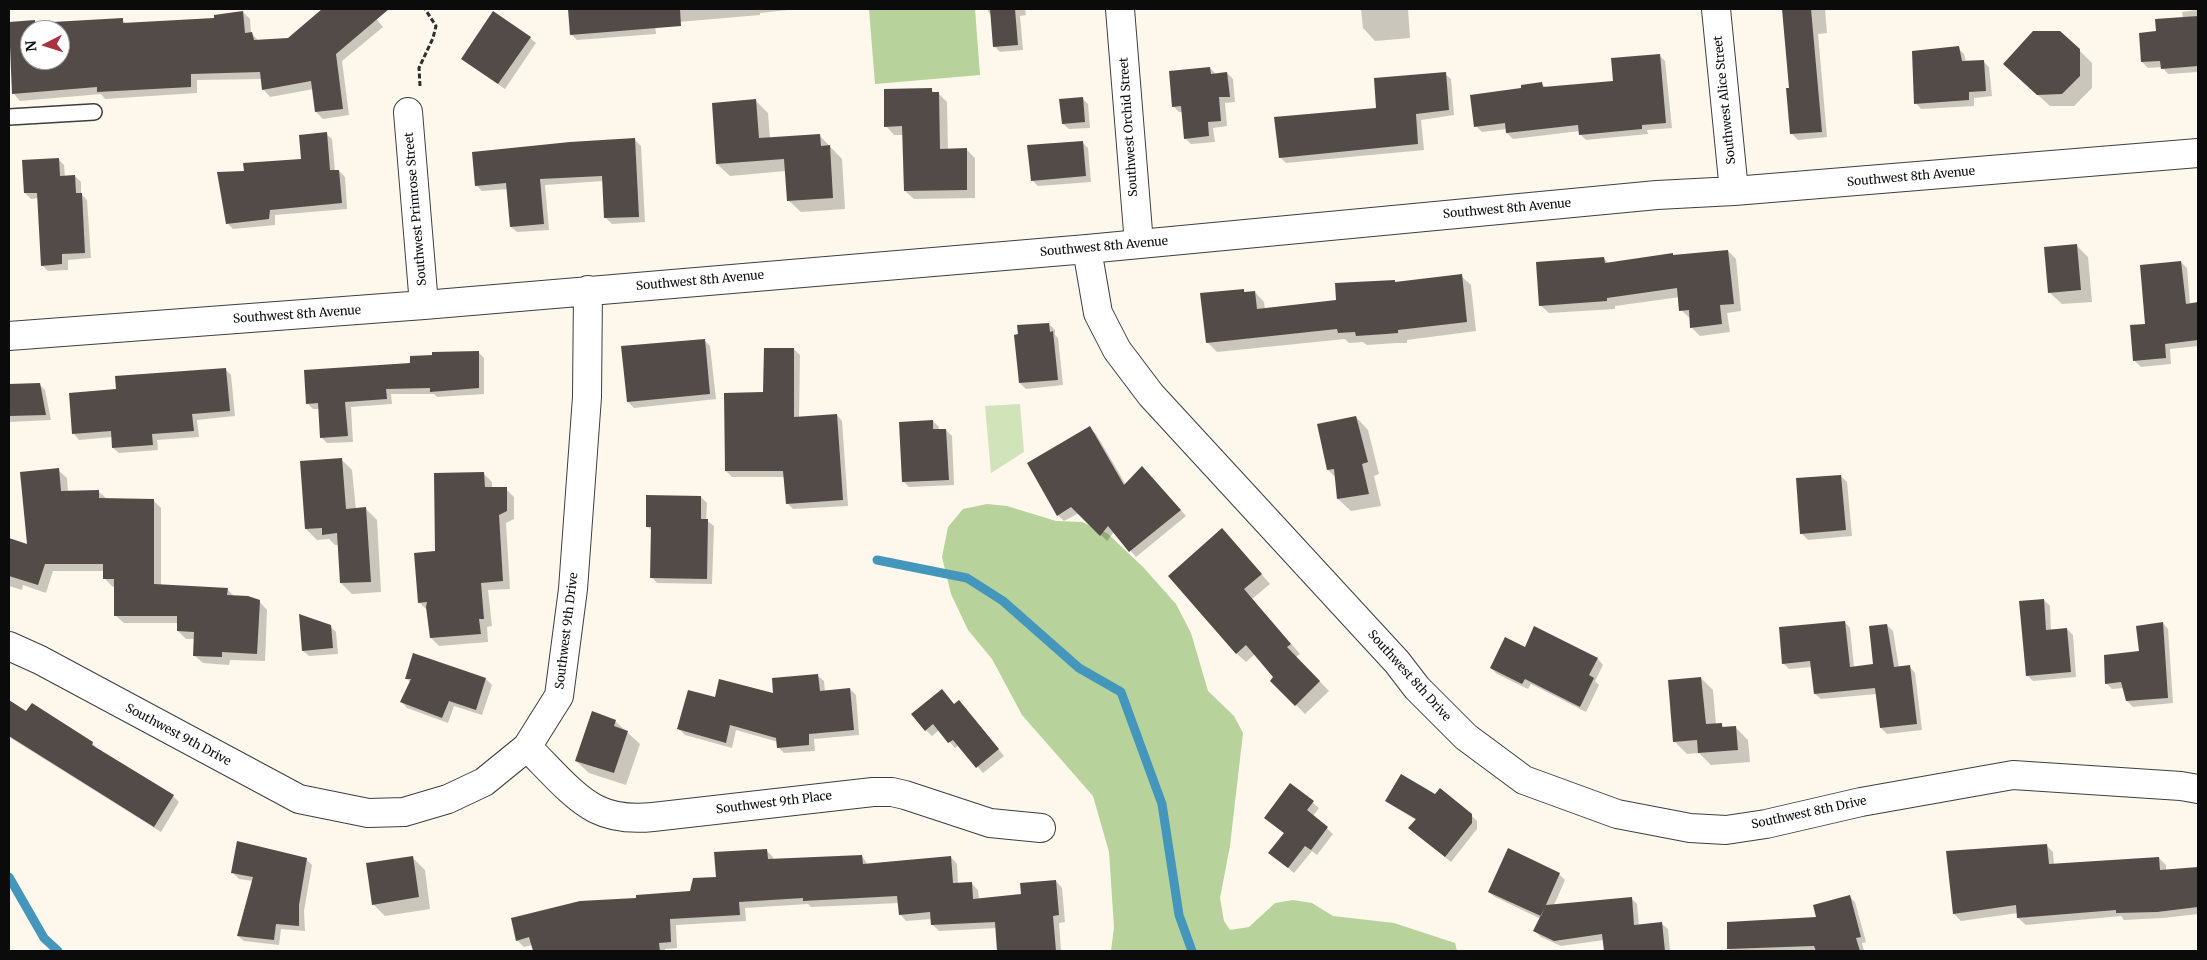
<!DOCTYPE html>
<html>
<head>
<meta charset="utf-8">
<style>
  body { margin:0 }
  #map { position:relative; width:2207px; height:960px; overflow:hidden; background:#fdf8eb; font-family:Merriweather,serif }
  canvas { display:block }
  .frame { position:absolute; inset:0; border:10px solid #0b0b0b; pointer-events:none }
  .north { position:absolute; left:20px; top:20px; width:50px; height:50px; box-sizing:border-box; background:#fff; border:1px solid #9d9d9d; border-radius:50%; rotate:265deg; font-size:14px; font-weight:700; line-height:20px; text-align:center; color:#0b0b0b }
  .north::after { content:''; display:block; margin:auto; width:18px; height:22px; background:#aa3341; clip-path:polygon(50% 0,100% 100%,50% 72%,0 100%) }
</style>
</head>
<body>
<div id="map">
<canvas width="2207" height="960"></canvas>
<div class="frame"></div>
<div class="north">N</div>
</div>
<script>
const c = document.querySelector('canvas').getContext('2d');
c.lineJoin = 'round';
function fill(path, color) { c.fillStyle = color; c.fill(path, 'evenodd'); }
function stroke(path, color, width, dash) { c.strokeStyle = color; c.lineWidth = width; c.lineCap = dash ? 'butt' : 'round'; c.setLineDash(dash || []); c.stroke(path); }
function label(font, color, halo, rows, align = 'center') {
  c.font = font + ' Merriweather,serif'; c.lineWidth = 5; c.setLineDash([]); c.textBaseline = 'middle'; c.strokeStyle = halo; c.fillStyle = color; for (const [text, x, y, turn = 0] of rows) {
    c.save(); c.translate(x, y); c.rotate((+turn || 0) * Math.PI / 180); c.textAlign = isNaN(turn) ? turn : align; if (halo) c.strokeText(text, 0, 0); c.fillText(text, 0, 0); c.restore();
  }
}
const green = new Path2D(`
  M 1020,404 L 1024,452 L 991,473 L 985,406 Z`);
const forest = new Path2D(`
  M 869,9 L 975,9 L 980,75 L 875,84 Z
  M 987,504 L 1007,506 L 1056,521 L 1082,522 L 1107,533 L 1143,567 L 1176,604 L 1191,633 L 1208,691 L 1234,716 L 1243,733 L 1230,846 L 1220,898 L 1224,921 L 1230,930 L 1249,927 L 1275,903 L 1293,900 L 1312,903 L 1333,916 L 1394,923 L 1455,943 L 1457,951 L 1111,951 L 1114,927 L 1109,852 L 1093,796 L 1022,715 L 992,659 L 968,630 L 951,594 L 942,557 L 948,527 L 963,509 Z`);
const shadow = new Path2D(`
  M 324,9 L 368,9 L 383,27 L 342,61 L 349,115 L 323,119 L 316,112 L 314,89 L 270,97 L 264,90 L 262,79 L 197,80 L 197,93 L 105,99 L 101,94 L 20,101 L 14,94 L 9,24 L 35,21 L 38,25 L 122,20 L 127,24 L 216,19 L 243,12 L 250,19 L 251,33 L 258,40 L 288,39 ZM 30,30 L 60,30 L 60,60 L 30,60 Z
  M 569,9 L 797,9 L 760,13 L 760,15 L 655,24 L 656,34 L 577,40 L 571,34 Z
  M 987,9 L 1025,9 L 1026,15 L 1020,16 L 1023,50 L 1000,52 L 994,46 L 991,16 Z
  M 1361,9 L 1408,9 L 1410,38 L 1375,41 L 1363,28 Z
  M 1783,9 L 1825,9 L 1827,33 L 1818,34 L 1827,137 L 1798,140 L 1792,134 L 1791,89 Z
  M 2198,10 L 2198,72 L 2168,74 L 2162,67 L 2148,68 L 2142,62 L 2157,32 L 2183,18 L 2182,12 Z
  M 530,38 L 536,43 L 505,89 L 462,59 Z
  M 1958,48 L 1964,54 L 1966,62 L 1983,61 L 1989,67 L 1992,96 L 1974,98 L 1974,106 L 1921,109 L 1916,103 Z
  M 2079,50 L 2092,63 L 2092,88 L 2074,106 L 2050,106 L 2017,76 Z
  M 1659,55 L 1665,61 L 1672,128 L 1647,130 L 1648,134 L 1586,140 L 1580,134 L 1580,131 L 1513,139 L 1507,133 L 1507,129 L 1482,132 L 1476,126 L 1522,90 L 1542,84 L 1546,88 L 1615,82 Z
  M 1210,68 L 1216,74 L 1227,73 L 1233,79 L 1235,102 L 1225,103 L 1227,126 L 1213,128 L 1215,142 L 1191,144 L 1185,138 L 1183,112 L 1179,112 L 1173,106 Z
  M 1445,74 L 1451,79 L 1454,115 L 1421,120 L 1424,150 L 1286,163 L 1280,157 Z
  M 931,90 L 935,93 L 938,93 L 947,102 L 948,150 L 966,149 L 975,158 L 975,198 L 914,199 L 905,191 L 904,135 L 894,135 L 886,126 Z
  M 1082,98 L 1088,104 L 1090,128 L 1069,129 L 1063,124 Z
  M 756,101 L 768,113 L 770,139 L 820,136 L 842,159 L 845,209 L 801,212 L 788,200 L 786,171 L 730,176 L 717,164 Z
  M 326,134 L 332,139 L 335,171 L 339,171 L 345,177 L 347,209 L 275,215 L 275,225 L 233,229 L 227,223 L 245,172 L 302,160 Z
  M 635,140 L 641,146 L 645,222 L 612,224 L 606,218 L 604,181 L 545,185 L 549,230 L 517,232 L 511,227 L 508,189 L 482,191 L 476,185 Z
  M 1082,142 L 1088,148 L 1091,182 L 1038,186 L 1032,180 Z
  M 58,159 L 64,165 L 65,177 L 75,176 L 81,182 L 81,194 L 87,200 L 91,258 L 68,260 L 68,270 L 48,271 L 42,265 L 38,198 L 31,199 L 25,193 Z
  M 2076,245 L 2088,257 L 2092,302 L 2062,304 L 2049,292 Z
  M 1728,251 L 1736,259 L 1741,311 L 1727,313 L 1730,332 L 1700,336 L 1691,327 L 1691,319 L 1681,310 L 1680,297 L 1615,306 L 1615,309 L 1549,313 L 1540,305 L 1604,258 L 1609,264 Z
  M 2181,262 L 2187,268 L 2190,304 L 2198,304 L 2198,346 L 2170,349 L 2171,364 L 2141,367 L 2135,361 L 2146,325 Z
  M 1461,276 L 1471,285 L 1476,331 L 1407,340 L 1407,343 L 1397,343 L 1367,345 L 1363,342 L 1349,343 L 1345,339 L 1217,352 L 1207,342 L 1243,290 L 1246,293 L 1255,292 L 1264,302 L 1265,309 L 1337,301 L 1394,281 L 1396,283 Z
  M 1049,324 L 1055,330 L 1055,335 L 1058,338 L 1063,385 L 1026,389 L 1020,383 Z
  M 704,340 L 710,346 L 716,399 L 634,408 L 628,402 Z
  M 794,349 L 800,355 L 799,418 L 837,415 L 842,421 L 848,506 L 793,509 L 787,503 L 785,477 L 732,477 L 726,471 L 765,394 Z
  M 478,352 L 484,358 L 484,394 L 437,397 L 434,394 L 391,394 L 392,404 L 351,407 L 353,442 L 327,443 L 321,437 L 319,409 L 313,409 L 307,403 L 433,356 Z
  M 225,369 L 231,375 L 235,416 L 197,420 L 199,437 L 157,440 L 158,450 L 119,453 L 113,448 L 112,437 L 79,440 L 74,434 L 117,390 Z
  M 39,384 L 45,390 L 51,420 L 9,422 L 9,385 Z
  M 1356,417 L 1368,430 L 1379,474 L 1374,476 L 1381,506 L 1351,511 L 1338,499 L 1336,478 L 1328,470 Z
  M 933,421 L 939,427 L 938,430 L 946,430 L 952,436 L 954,485 L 909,487 L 903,481 Z
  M 1090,428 L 1096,434 L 1126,485 L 1148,473 L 1186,516 L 1136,557 L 1114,532 L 1107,541 L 1079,513 L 1064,521 L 1058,515 Z
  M 341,459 L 352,470 L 356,510 L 366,509 L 377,520 L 381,592 L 352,594 L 341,583 L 339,545 L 335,545 L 329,539 L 317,540 L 306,529 Z
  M 58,470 L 67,478 L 68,492 L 98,491 L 107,499 L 153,500 L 161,508 L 161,586 L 227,589 L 235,597 L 259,601 L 267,610 L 265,661 L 230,660 L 229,665 L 203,663 L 194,655 L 195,639 L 186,639 L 178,631 L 178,623 L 124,623 L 115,615 L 116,587 L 113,587 L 105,579 L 105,571 L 53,571 L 46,593 L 23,585 L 22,590 L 9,586 L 9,539 L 29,545 Z
  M 484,474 L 492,482 L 492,489 L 506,489 L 514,497 L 514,519 L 506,523 L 510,589 L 488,590 L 492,626 L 487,627 L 488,642 L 439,646 L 431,638 L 427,610 L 419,602 L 436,552 Z
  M 1841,476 L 1847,482 L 1852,536 L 1808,540 L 1802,534 Z
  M 701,497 L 707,503 L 706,520 L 714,526 L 712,584 L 657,583 L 652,577 L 652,531 L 647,526 Z
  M 1231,539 L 1270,584 L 1252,599 L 1300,654 L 1296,657 L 1329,691 L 1305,714 L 1272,681 L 1275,677 L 1255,654 L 1246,662 L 1236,653 Z
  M 2044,600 L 2050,606 L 2051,631 L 2067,629 L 2073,635 L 2076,677 L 2033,681 L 2027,675 Z
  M 1845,622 L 1850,628 L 1854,667 L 1874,665 L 1887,625 L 1893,631 L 1899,668 L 1910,667 L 1915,673 L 1922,730 L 1887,734 L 1881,728 L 1877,694 L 1821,699 L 1815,694 L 1812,667 L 1789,669 L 1783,663 Z
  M 2163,623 L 2168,629 L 2173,703 L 2133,707 L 2127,701 L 2124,688 L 2112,689 L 2106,683 L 2141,652 Z
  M 330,626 L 336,632 L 338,654 L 309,656 L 303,651 Z
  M 1525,648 L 1598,659 L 1603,665 L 1595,681 L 1599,685 L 1586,712 L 1531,684 L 1528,689 L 1497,674 L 1491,668 Z
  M 413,655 L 486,679 L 492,685 L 482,715 L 454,706 L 448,723 L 407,708 L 402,702 L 411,683 L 407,679 Z
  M 818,676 L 824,681 L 825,692 L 850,689 L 856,695 L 859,735 L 814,739 L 815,751 L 784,753 L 778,747 L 778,742 L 736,730 L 732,748 L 685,735 L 679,729 L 715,699 L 775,695 Z
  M 1701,678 L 1713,690 L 1716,725 L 1721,724 L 1725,728 L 1736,728 L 1748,740 L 1750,762 L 1711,765 L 1699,753 L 1687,754 L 1675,742 Z
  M 9,701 L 27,713 L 92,743 L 98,749 L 173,796 L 179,802 L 161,832 L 9,737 Z
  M 954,705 L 964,707 L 1004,756 L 983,773 L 959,745 L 955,748 L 939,730 L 932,736 L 926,730 Z
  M 615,721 L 640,744 L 626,785 L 589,773 L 576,761 Z
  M 1291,785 L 1319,808 L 1313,816 L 1333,834 L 1317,855 L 1312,851 L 1294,873 L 1270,853 L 1285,834 L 1265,818 Z
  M 1387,800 L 1471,815 L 1477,821 L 1477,829 L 1451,862 L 1416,833 L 1416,820 L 1393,806 Z
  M 2046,845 L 2053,852 L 2054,865 L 2159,858 L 2166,865 L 2166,871 L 2198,868 L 2198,914 L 2163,918 L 2124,920 L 2121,916 L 2026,925 L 2018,918 L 2018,913 L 1961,921 L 1954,914 Z
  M 766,850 L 773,857 L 773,860 L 862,856 L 868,865 L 951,857 L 957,864 L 958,884 L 971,883 L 978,890 L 979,899 L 1022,896 L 1056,881 L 1062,888 L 1065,922 L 1059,923 L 1061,951 L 999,951 L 997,928 L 939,931 L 932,924 L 932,919 L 906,921 L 900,914 L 899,903 L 811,907 L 808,904 L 745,908 L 746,921 L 676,925 L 677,948 L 665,949 L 665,951 L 534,951 L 532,945 L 524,947 L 517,940 L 638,899 L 691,892 Z
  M 412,857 L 425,870 L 430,909 L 385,916 L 373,904 Z
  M 306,859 L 312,865 L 304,911 L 305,931 L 281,929 L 279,945 L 244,941 L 238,936 L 253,881 L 239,879 L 233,873 Z
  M 1559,874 L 1565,880 L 1554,905 L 1631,898 L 1637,904 L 1639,926 L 1662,924 L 1668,929 L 1670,951 L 1605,951 L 1604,940 L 1561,946 L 1541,937 L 1535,931 L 1541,919 L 1495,897 L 1489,892 Z
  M 1849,896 L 1855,902 L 1866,942 L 1862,943 L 1864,951 L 1731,951 L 1728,948 L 1817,919 Z`);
const stream = new Path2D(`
  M 877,560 L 967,578 L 1003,601 L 1079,668 L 1121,692 L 1162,804 L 1179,915 L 1192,951
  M 9,877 L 44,938 L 58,951`);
const building = new Path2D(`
  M 322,9 L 389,9 L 336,54 L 343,109 L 315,112 L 311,81 L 262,90 L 260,72 L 191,74 L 191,87 L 97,92 L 97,87 L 12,94 L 9,22 L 35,20 L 35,23 L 123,18 L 123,23 L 214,18 L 214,15 L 243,11 L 245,33 L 252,32 L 254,40 L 288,38 ZM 30,30 L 60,30 L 60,60 L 30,60 Z
  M 568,9 L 680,9 L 681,26 L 570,35 Z
  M 990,9 L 1015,9 L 1018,45 L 993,47 Z
  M 1782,9 L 1811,9 L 1822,132 L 1790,134 L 1786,88 L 1789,88 Z
  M 493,11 L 531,37 L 498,84 L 461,59 Z
  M 2198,16 L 2198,66 L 2161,69 L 2160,61 L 2141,62 L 2139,33 L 2156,31 L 2155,19 Z
  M 2033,31 L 2060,31 L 2080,49 L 2080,76 L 2062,94 L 2037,95 L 2003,64 Z
  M 1959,46 L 1962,61 L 1984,60 L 1986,91 L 1969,92 L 1969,100 L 1914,104 L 1912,51 Z
  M 1660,54 L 1666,123 L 1642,125 L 1642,129 L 1579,135 L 1578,125 L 1506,133 L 1505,123 L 1474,127 L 1470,95 L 1521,88 L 1521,85 L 1542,82 L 1543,87 L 1613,81 L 1611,58 Z
  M 1210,67 L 1211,74 L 1227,72 L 1230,97 L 1219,97 L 1221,121 L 1208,122 L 1209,136 L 1184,139 L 1181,106 L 1172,107 L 1169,71 Z
  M 1446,72 L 1449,110 L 1416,114 L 1418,144 L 1279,158 L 1274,117 L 1376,108 L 1374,78 Z
  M 932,88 L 932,92 L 939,92 L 940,149 L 967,148 L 967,190 L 904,191 L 902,126 L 884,127 L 884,89 Z
  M 1083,97 L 1085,122 L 1062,124 L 1059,99 Z
  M 756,99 L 759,138 L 820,134 L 821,146 L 830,145 L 833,198 L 787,201 L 784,159 L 716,164 L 712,103 Z
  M 327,132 L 330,170 L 339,170 L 342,203 L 270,210 L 269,219 L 226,224 L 217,172 L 244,171 L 243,163 L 301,159 L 299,135 Z
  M 635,138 L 639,217 L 604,218 L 602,176 L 540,179 L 544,224 L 510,227 L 506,183 L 475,186 L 472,152 L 570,142 Z
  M 1083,141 L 1086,176 L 1031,181 L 1027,145 Z
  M 59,158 L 60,176 L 75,175 L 76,193 L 82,193 L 85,253 L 62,254 L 62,264 L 41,266 L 37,193 L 24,193 L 22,160 Z
  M 2077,244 L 2081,290 L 2048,293 L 2044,247 Z
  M 1728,250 L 1734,304 L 1720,305 L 1722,324 L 1690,328 L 1689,310 L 1679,311 L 1677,288 L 1607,298 L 1607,301 L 1539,306 L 1536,262 L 1604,257 L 1605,263 L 1673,253 L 1673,255 Z
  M 2181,261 L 2186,304 L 2198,302 L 2198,340 L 2165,344 L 2166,358 L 2133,361 L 2130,325 L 2145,324 L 2140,265 Z
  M 1462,274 L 1467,322 L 1398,330 L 1398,333 L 1386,334 L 1356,336 L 1355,332 L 1338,333 L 1337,329 L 1206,343 L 1200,293 L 1244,289 L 1244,292 L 1255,291 L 1257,309 L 1336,300 L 1335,283 L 1395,280 L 1395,282 Z
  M 1049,323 L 1050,332 L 1053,331 L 1058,380 L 1019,383 L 1014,335 L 1018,334 L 1017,325 Z
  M 705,339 L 710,394 L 627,402 L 621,346 Z
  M 764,348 L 794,348 L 794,417 L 837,414 L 843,500 L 786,504 L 783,471 L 725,471 L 724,393 L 763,392 Z
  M 479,351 L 479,388 L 430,392 L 430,388 L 386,389 L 387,399 L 345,402 L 348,436 L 320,438 L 318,403 L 306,404 L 304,370 L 410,363 L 410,356 L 432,355 L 432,352 Z
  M 226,368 L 230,411 L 192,414 L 194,431 L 152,434 L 153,445 L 112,448 L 111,431 L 72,434 L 69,393 L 116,389 L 115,376 Z
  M 40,383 L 46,415 L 9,416 L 9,384 Z
  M 1356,416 L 1368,462 L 1362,464 L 1369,494 L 1337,499 L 1334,469 L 1327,470 L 1317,424 Z
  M 933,420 L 933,429 L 946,429 L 949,480 L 902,482 L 899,422 Z
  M 1090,426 L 1124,485 L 1142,466 L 1181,510 L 1129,552 L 1108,526 L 1100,536 L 1071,507 L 1057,516 L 1027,463 Z
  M 342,458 L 346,509 L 366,507 L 371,582 L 340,583 L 337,533 L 322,535 L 322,528 L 305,529 L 300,461 Z
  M 59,468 L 61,491 L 99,490 L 99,498 L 154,499 L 154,584 L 228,588 L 227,595 L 248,596 L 260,600 L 257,654 L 222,652 L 222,657 L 193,656 L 194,632 L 177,631 L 177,616 L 114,616 L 114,579 L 103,579 L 103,564 L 45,564 L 38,585 L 9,576 L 9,538 L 27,544 L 20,472 Z
  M 484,472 L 485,487 L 507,487 L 507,511 L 499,515 L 503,581 L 481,583 L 484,619 L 479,619 L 481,634 L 430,638 L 426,607 L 427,602 L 418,603 L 414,553 L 435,551 L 434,473 Z
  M 1841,475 L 1846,530 L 1800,534 L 1796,478 Z
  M 646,495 L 701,496 L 701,519 L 708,519 L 707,579 L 650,578 L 651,527 L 646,527 Z
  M 1222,528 L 1262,574 L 1244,589 L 1291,644 L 1287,647 L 1320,681 L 1295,706 L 1270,681 L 1273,677 L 1246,645 L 1236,654 L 1168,576 Z
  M 2044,599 L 2046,630 L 2067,628 L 2071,672 L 2026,676 L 2019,601 Z
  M 299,614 L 331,625 L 333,648 L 302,651 Z
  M 1845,621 L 1850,667 L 1873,664 L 1869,626 L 1887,624 L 1894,667 L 1910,665 L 1917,724 L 1880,728 L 1875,688 L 1814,694 L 1810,661 L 1782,664 L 1779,627 Z
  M 2163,622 L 2168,698 L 2126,701 L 2121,682 L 2105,684 L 2104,655 L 2139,651 L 2136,626 Z
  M 1534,626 L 1598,658 L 1589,675 L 1594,678 L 1580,707 L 1525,679 L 1522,684 L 1490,668 L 1505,637 L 1525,647 Z
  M 413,653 L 486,678 L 476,710 L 449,701 L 442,718 L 400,702 L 411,679 L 405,679 Z
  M 818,674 L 820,691 L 850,688 L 854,730 L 809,734 L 809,745 L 777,748 L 776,738 L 730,725 L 726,743 L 677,729 L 688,690 L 715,697 L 719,679 L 773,693 L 772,678 Z
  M 1701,677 L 1706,724 L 1722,723 L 1722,727 L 1736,726 L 1738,750 L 1698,753 L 1697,740 L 1673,742 L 1668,680 Z
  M 942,689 L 954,704 L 959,700 L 999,749 L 976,768 L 953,740 L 948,743 L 933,724 L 925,731 L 911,714 Z
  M 9,700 L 26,711 L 32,703 L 93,742 L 92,745 L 174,795 L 154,827 L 9,736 Z
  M 592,711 L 616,720 L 614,726 L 628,731 L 614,773 L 575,761 Z
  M 1401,774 L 1435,794 L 1440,788 L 1472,814 L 1472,823 L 1445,857 L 1408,828 L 1416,819 L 1385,801 Z
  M 1290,783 L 1314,801 L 1307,810 L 1328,827 L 1311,850 L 1305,846 L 1288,868 L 1268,853 L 1284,833 L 1264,818 Z
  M 237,841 L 307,858 L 299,905 L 299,926 L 276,924 L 274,940 L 237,936 L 253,877 L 231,873 Z
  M 2047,844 L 2049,864 L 2159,857 L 2160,870 L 2198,867 L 2198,907 L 2157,912 L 2116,913 L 2116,910 L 2017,918 L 2016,905 L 1953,914 L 1946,851 Z
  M 1508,848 L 1560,873 L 1541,916 L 1488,892 Z
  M 767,849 L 768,859 L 862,855 L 863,864 L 951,856 L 953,883 L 972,882 L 973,899 L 1021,894 L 1020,883 L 1056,880 L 1059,915 L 1053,916 L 1056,951 L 997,951 L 995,922 L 931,925 L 930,912 L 899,915 L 897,896 L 803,901 L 803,898 L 739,902 L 740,915 L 670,919 L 671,942 L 659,943 L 660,951 L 533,951 L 529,937 L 516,941 L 511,918 L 580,901 L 636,898 L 636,895 L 690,891 L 693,878 L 716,877 L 714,852 Z
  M 413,856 L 419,897 L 372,905 L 366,863 Z
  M 1850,895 L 1861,937 L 1856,938 L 1860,951 L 1816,951 L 1814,946 L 1727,949 L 1727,922 L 1816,917 L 1813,905 Z
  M 1632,897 L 1634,925 L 1662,922 L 1665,951 L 1604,951 L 1602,934 L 1554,941 L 1533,931 L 1546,905 Z`);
const path = new Path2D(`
  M 420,86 L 419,68 L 433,38 L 436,26 L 425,9`);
const service = new Path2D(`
  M 9,117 L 94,112`);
const minor = new Path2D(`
  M 1120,9 L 1139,244
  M 1716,9 L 1734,191
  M 408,112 L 424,305
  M 1087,249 L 1098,313 L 1117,350 L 1151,395 L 1397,662 L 1417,688 L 1466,737 L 1524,780 L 1617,814 L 1690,828 L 1726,830 L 1766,824 L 1861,802 L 2013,775 L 2181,786 L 2198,789
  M 9,336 L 424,305 L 1087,249 L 1657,195 L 1734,191 L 2198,153
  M 9,646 L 40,660 L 299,799 L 368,813 L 404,812 L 448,799 L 484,782 L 527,747 L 559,696 L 573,589 L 587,397 L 588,290
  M 527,747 C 547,766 572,797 596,809 C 614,818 634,819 653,817 L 873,792 L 892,792 L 905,795 L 990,823 L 1041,828`);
const streetNames = [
  ["Southwest Alice Street",1725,100,-96],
  ["Southwest Orchid Street",1129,127,-94],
  ["Southwest 8th Avenue",1911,177,-5],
  ["Southwest Primrose Street",416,209,-95],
  ["Southwest 8th Avenue",1507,209,-5],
  ["Southwest 8th Avenue",1104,247,-5],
  ["Southwest 8th Avenue",700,281,-5],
  ["Southwest 8th Avenue",297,315,-4],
  ["Southwest 9th Drive",567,631,-83],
  ["Southwest 8th Drive",1409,676,48],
  ["Southwest 9th Drive",178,735,28],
  ["Southwest 9th Place",774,803,-7],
  ["Southwest 8th Drive",1809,813,-12]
];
fill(green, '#d1e3b9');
fill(forest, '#b7d29a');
fill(shadow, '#0003');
stroke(stream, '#4496bd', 9);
fill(building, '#524b48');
stroke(service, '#3e3e3e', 18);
stroke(minor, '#3e3e3e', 30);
stroke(path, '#2d2d2d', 3, [5, 2.5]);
stroke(service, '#fff', 15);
stroke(minor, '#fff', 28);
label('12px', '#0b0b0b', '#fff', streetNames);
</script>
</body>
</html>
